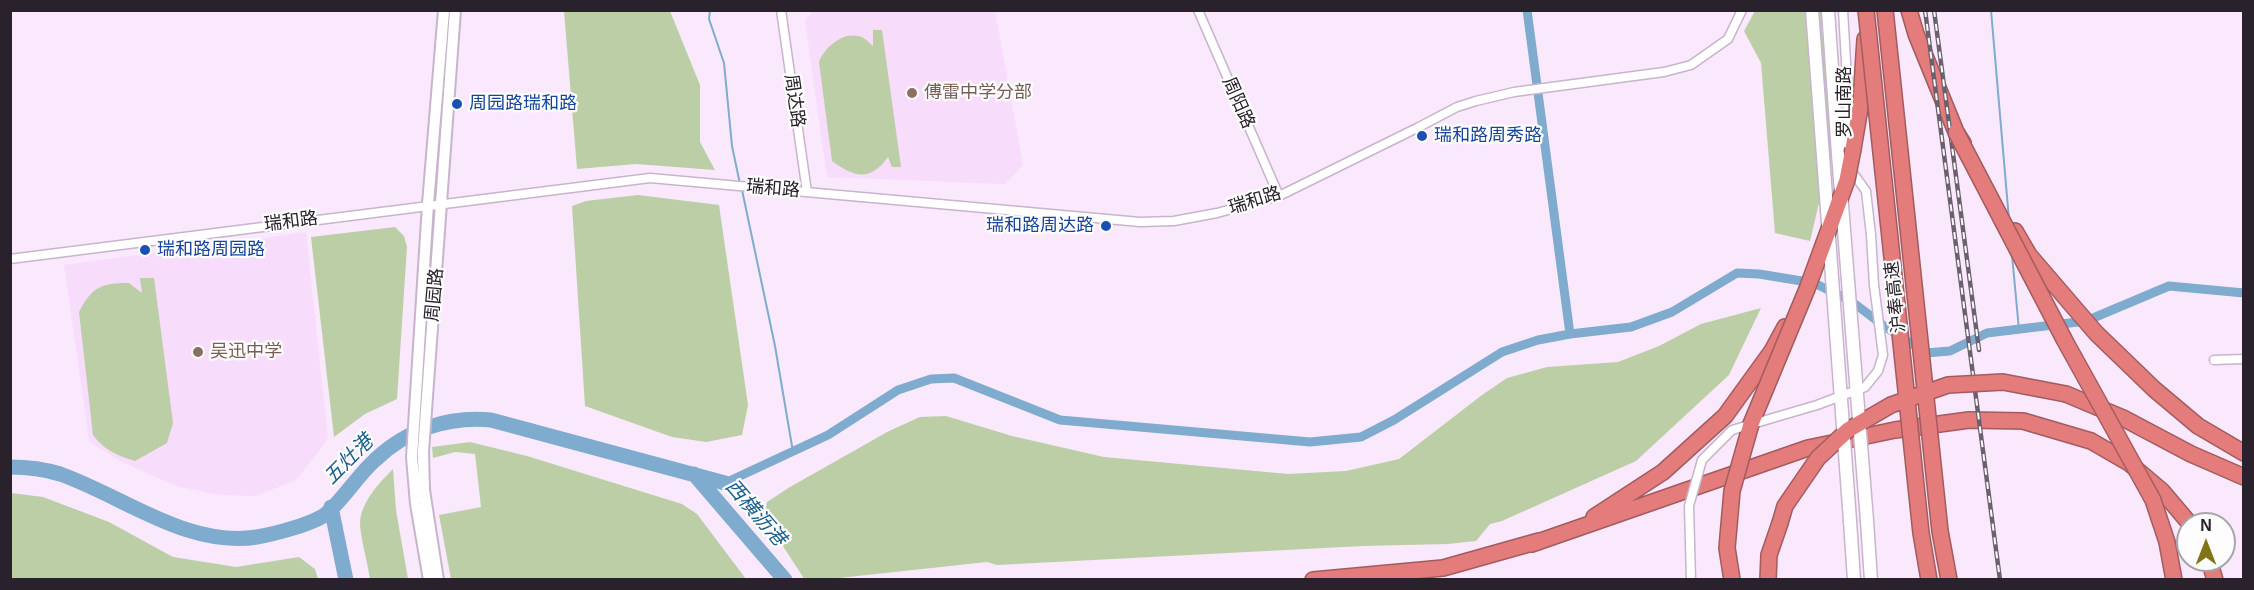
<!DOCTYPE html>
<html>
<head>
<meta charset="utf-8">
<style>
  body { margin:0 }
  #map { position:relative; width:2254px; height:590px; overflow:hidden; background:#fae9fd; font-family:Arial,sans-serif }
  canvas { display:block }
  .frame { position:absolute; inset:0; border:12px solid #29212b; pointer-events:none }
  .north { position:absolute; left:2176px; top:512px; width:60px; height:60px; box-sizing:border-box; background:#fdfdfd; border:2px solid #a8a5a9; border-radius:50%; rotate:0deg; font-size:16px; font-weight:700; line-height:24px; text-align:center; color:#29212b }
  .north::after { content:''; display:block; margin:auto; width:21px; height:27px; background:#827315; clip-path:polygon(50% 0,100% 100%,50% 72%,0 100%) }
</style>
</head>
<body>
<div id="map">
<canvas width="2254" height="590"></canvas>
<div class="frame"></div>
<div class="north">N</div>
</div>
<script>
const c = document.querySelector('canvas').getContext('2d');
c.lineJoin = 'round';
function fill(path, color) { c.fillStyle = color; c.fill(path, 'evenodd'); }
function stroke(path, color, width, dash) { c.strokeStyle = color; c.lineWidth = width; c.lineCap = dash ? 'butt' : 'round'; c.setLineDash(dash || []); c.stroke(path); }
function label(font, color, halo, rows, align = 'center') {
  c.font = font + ' Arial,"Noto Sans SC",sans-serif'; c.lineWidth = 4.5; c.setLineDash([]); c.textBaseline = 'middle'; c.strokeStyle = halo; c.fillStyle = color; for (const [text, x, y, turn = 0] of rows) {
    c.save(); c.translate(x, y); c.rotate((+turn || 0) * Math.PI / 180); c.textAlign = isNaN(turn) ? turn : align; if (halo) c.strokeText(text, 0, 0); c.fillText(text, 0, 0); c.restore();
  }
}
const built = new Path2D(`
  M 819,11 L 995,11 L 1023,165 L 1005,184 L 827,177 L 805,21 L 812,12 Z
  M 306,232 L 328,439 L 296,480 L 256,496 L 221,495 L 176,486 L 120,461 L 89,441 L 64,265 Z`);
const green = new Path2D(`
  M 564,11 L 670,11 L 700,85 L 700,142 L 715,170 L 636,164 L 577,169 Z
  M 1755,11 L 1834,11 L 1840,76 L 1837,127 L 1810,241 L 1775,233 L 1761,63 L 1744,31 Z
  M 873,30 L 882,30 L 901,167 L 892,167 L 888,157 C 870,182 854,177 832,161 L 819,62 C 825,46 847,28 865,39 C 868,41 870,44 873,46 Z
  M 638,195 L 719,205 L 748,405 L 742,435 L 706,442 L 672,437 L 585,406 L 572,206 L 586,201 Z
  M 395,227 L 404,236 L 407,247 L 397,399 L 365,414 L 334,437 L 311,237 Z
  M 140,278 L 154,278 L 173,423 L 167,443 L 135,461 C 118,456 104,450 93,435 L 79,312 C 92,287 101,283 129,283 L 142,293 Z
  M 1761,308 L 1729,375 L 1636,461 L 1502,521 L 1490,524 L 1476,541 L 1448,544 L 1363,546 L 997,565 L 987,562 L 830,579 L 805,580 L 773,531 L 765,513 L 767,502 L 790,487 L 889,431 L 920,417 L 946,416 L 1012,436 L 1104,457 L 1288,474 L 1346,471 L 1399,459 L 1482,395 L 1507,378 L 1547,367 L 1618,362 L 1659,346 L 1701,324 Z
  M 470,442 L 527,456 L 682,504 L 697,514 L 746,579 L 451,579 L 439,515 L 481,507 L 475,454 L 455,452 L 433,458 L 432,447 Z
  M 393,469 L 396,510 L 408,579 L 370,579 C 368,564 360,536 360,522 C 362,501 379,483 393,469 Z
  M 11,493 L 43,497 L 109,522 L 173,557 L 236,567 L 299,557 L 315,569 L 318,579 L 11,579 Z`);
const stream = new Path2D(`
  M 710,10 L 709,19 L 724,63 L 732,146 L 740,184
  M 1991,10 L 2009,220
  M 742,190 L 775,346 L 793,452
  M 2012,255 L 2019,330`);
const canal = new Path2D(`
  M 1527,10 L 1570,334
  M 725,483 L 828,435 L 898,390 L 931,379 L 954,378 L 1060,420 L 1310,442 L 1361,437 L 1394,420 L 1502,352 L 1538,340 L 1570,334 L 1631,327 L 1672,312 L 1737,273 L 1759,274 L 1814,283 L 1851,301 L 1884,326 L 1926,353 L 1950,351 L 1987,333 L 2086,321 L 2169,286 L 2244,293`);
const river = new Path2D(`
  M 10,467 C 27,467 44,469 60,474 C 123,496 187,548 257,537 C 274,534 313,524 326,514 C 344,499 357,476 375,460 C 406,430 448,416 491,420 L 725,483
  M 694,474 L 785,580
  M 331,507 L 346,580`);
const minor = new Path2D(`
  M 781,10 L 807,192
  M 1198,10 L 1279,196
  M 1843,10 L 1849,114 L 1845,148 L 1853,173 L 1866,191 L 1871,235
  M 10,259 L 650,178 L 1140,222 L 1174,221 L 1217,213 L 1279,196 L 1417,128 L 1457,107 L 1476,101 L 1514,92 L 1664,72 L 1691,65 L 1728,39 L 1742,10
  M 2214,360 L 2244,359`);
const tertiary = new Path2D(`
  M 429,580 L 416,504 L 412,457 L 428,204 L 444,10
  M 438,580 L 424,490 L 423,452 L 455,10`);
const secondary = new Path2D(`
  M 1812,10 L 1823,156
  M 1828,10 L 1838,154
  M 1850,521 L 1854,580
  M 1867,521 L 1871,580`);
const motorway = new Path2D(`
  M 1909,10 L 1916,34 L 1956,132 L 1963,143
  M 1853,149 L 1861,102 L 1865,39
  M 2015,231 L 2029,255 L 2096,333 L 2154,389 L 2198,426 L 2244,453
  M 2066,394 L 2123,418 L 2191,454 L 2244,477
  M 1594,517 L 1663,472 L 1725,416 L 1772,351 L 1785,327
  M 1532,544 L 1808,448 L 1895,430 L 1969,420 L 2023,421 L 2091,441 L 2129,463 L 2162,491 L 2190,524
  M 2209,560 L 2215,580
  M 1313,580 L 1443,568 L 1539,541
  M 1768,580 L 1769,555 L 1780,523`);
const rail = new Path2D(`
  M 1925,10 L 2000,580
  M 1934,10 L 1979,350`);
const minorBridge = new Path2D(`
  M 1691,580 L 1689,506 L 1702,460 L 1732,430 L 1817,405 L 1865,387 L 1878,371 L 1883,355 L 1874,285 L 1871,235`);
const secondaryBridge = new Path2D(`
  M 1838,154 L 1867,521
  M 1823,156 L 1850,521`);
const motorwayBridge = new Path2D(`
  M 1866,10 L 1921,533 L 1929,580
  M 1885,10 L 1940,531 L 1949,580
  M 1956,132 L 2065,341 L 2153,500 L 2167,542 L 2174,580
  M 1780,523 L 1785,506 L 1818,458 L 1848,430 L 1891,405 L 1948,385 L 2003,382 L 2066,394
  M 1732,580 L 1727,548 L 1732,491 L 1751,424 L 1807,289 L 1847,180 L 1853,149`);
const markers = [
  [912,93,6,"#8d6e63"],
  [457,104,6,"#1a4fb4"],
  [1422,136,6,"#1a4fb4"],
  [1106,226,6,"#1a4fb4"],
  [145,250,6,"#1a4fb4"],
  [198,352,6,"#8d6e63"]
];
const educationNames = [
  ["傅雷中学分部",924,93],
  ["吴迅中学",210,352]
];
const streetNames = [
  ["周达路",794,101,82],
  ["罗山南路",1845,102,-90],
  ["周阳路",1238,103,66],
  ["瑞和路",773,189,5],
  ["瑞和路",1255,201,-17],
  ["瑞和路",291,222,-7],
  ["周园路",435,295,-85],
  ["沪奉高速",1896,297,-96]
];
const transitNames = [
  ["周园路瑞和路",469,104],
  ["瑞和路周秀路",1434,136],
  ["瑞和路周达路",1094,226,"right"],
  ["瑞和路周园路",157,250]
];
const waterNames = [
  ["五灶港",349,460,-45],
  ["西横沥港",755,513,49]
];
fill(built, '#f7dcfc');
fill(green, '#bccea6');
stroke(stream, '#7eabce', 2);
stroke(canal, '#7eabce', 9);
stroke(river, '#7eabce', 15);
stroke(minor, '#c8b4cc', 11);
stroke(tertiary, '#c8b4cc', 14);
stroke(secondary, '#c8b4cc', 15);
stroke(motorway, '#a25c5f', 18);
stroke(minor, '#fff', 8);
stroke(tertiary, '#fff', 10);
stroke(secondary, '#fff', 12);
stroke(motorway, '#e37c7b', 15);
stroke(rail, '#6b606d', 4.5);
stroke(rail, '#fdfdfd', 2, [7]);
stroke(minorBridge, '#c8b4cc', 11, []);
stroke(secondaryBridge, '#c8b4cc', 15, []);
stroke(motorwayBridge, '#a25c5f', 18, []);
stroke(minorBridge, '#fff', 8);
stroke(secondaryBridge, '#fff', 12);
stroke(motorwayBridge, '#e37c7b', 15);
for (const [x, y, r, color] of markers) { const dot = new Path2D(); dot.arc(x, y, r, 0, 2 * Math.PI); c.fillStyle = color; c.fill(dot); stroke(dot, '#fdfdfd', 2); }
label('18px', '#785e54', '#fdfdfd', educationNames, 'left');
label('18px', '#29212b', '#fdfdfd', streetNames);
label('18px', '#164399', '#fdfdfd', transitNames, 'left');
label('italic 20px', '#155d8a', '#fdfdfd', waterNames);
</script>
</body>
</html>
